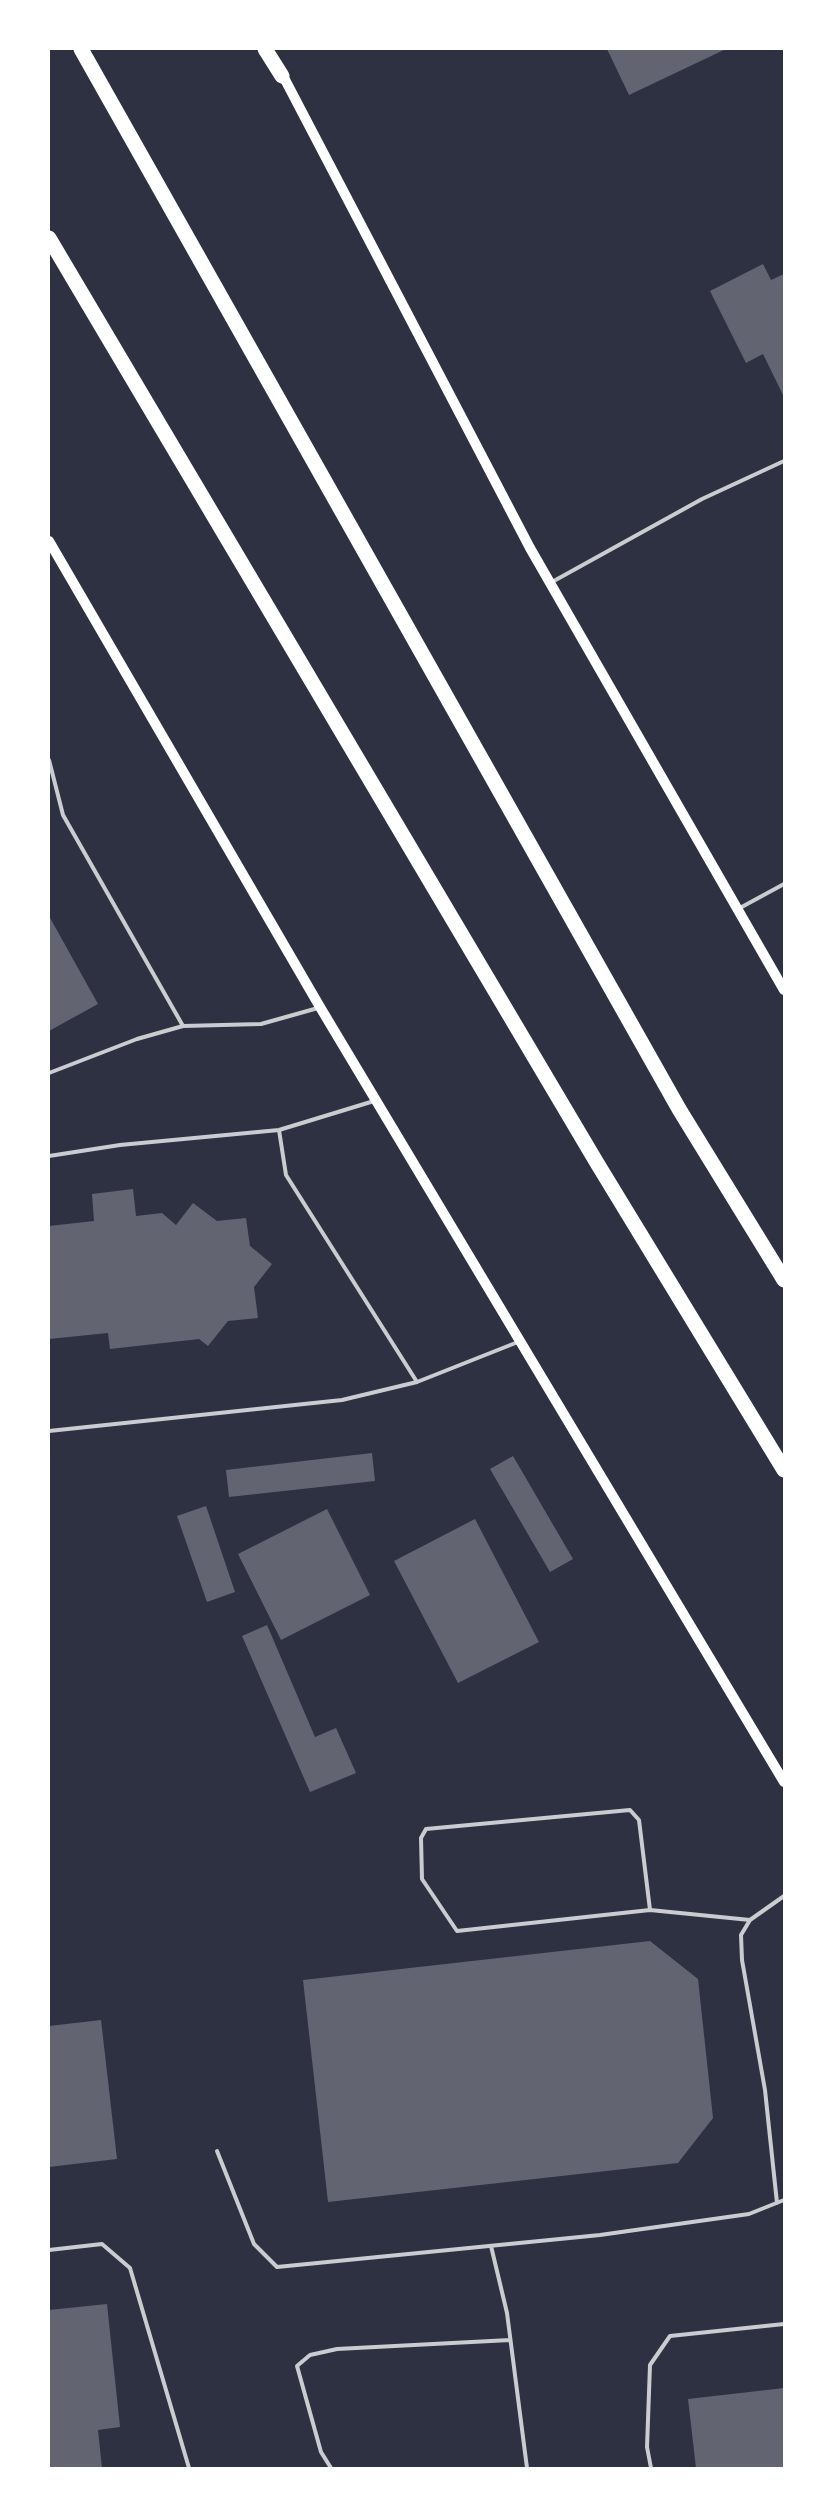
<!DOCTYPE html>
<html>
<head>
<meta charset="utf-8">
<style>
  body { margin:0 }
  #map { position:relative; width:833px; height:2517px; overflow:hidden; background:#2d3142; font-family:Montserrat,sans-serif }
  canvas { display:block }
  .frame { position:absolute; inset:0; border:50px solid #fff; pointer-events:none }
</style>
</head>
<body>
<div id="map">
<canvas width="833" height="2517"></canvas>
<div class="frame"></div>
</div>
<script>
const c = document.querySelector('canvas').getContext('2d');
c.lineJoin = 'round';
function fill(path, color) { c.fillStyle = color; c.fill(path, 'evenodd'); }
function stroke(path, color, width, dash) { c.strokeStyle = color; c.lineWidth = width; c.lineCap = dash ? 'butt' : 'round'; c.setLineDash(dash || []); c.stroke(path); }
const building = new Path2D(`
  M 607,49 L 726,49 L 629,95 Z
  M 763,264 L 771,280 L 784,274 L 784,397 L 763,354 L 746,363 L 710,291 Z
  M 49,916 L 98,1004 L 49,1031 Z
  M 133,1189 L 136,1216 L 162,1213 L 176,1225 L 193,1203 L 217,1221 L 246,1218 L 250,1246 L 272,1264 L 254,1287 L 258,1318 L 228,1321 L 208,1346 L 199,1339 L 110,1349 L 108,1333 L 49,1339 L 49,1226 L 94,1221 L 92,1194 Z
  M 372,1453 L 375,1481 L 229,1497 L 226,1470 Z
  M 513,1456 L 573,1559 L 550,1572 L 490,1469 Z
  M 206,1506 L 235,1592 L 207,1602 L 177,1516 Z
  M 327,1509 L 370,1595 L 281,1640 L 238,1554 Z
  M 475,1519 L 539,1642 L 458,1683 L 394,1561 Z
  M 267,1625 L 315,1737 L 336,1728 L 356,1773 L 310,1792 L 242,1636 Z
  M 650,1941 L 698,1979 L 713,2118 L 678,2163 L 328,2202 L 303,1980 Z
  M 101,2020 L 117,2159 L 49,2167 L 49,2026 Z
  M 107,2304 L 120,2427 L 98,2430 L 102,2468 L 49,2468 L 49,2310 Z
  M 784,2388 L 784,2468 L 696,2468 L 688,2399 Z`);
const service = new Path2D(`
  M 552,582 L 702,499 L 784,461
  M 49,760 L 63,815 L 183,1026
  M 738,909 L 784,884
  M 49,1073 L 137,1039 L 183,1026 L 261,1024 L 318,1008
  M 279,1130 L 286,1175 L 417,1382
  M 49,1156 L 120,1145 L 279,1130 L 374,1101
  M 49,1431 L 342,1400 L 417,1382 L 518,1342
  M 650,1910 L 457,1931 L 422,1879 L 421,1838 L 426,1829 L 630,1810 L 639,1820 L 650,1910 L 750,1920
  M 217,2151 L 254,2244 L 277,2267 L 600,2235 L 749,2214 L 784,2200
  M 777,2203 L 765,2090 L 742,1960 L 741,1935 L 750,1920 L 784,1896
  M 491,2246 L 507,2313 L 527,2468
  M 49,2250 L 102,2244 L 130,2268 L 189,2468
  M 331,2468 L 321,2452 L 297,2366 L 310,2355 L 337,2349 L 510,2340
  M 651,2468 L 647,2447 L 650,2365 L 670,2336 L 784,2324`);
const secondary = new Path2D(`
  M 280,70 L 530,548 L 784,990
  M 49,541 L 320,1007 L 784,1782`);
const motorway = new Path2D(`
  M 81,49 L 679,1109 L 784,1280
  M 265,49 L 282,76
  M 49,238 L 597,1163 L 784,1470`);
fill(building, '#626471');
stroke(service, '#caccd0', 4);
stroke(secondary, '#fff', 10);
stroke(motorway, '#fff', 15);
</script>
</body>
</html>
